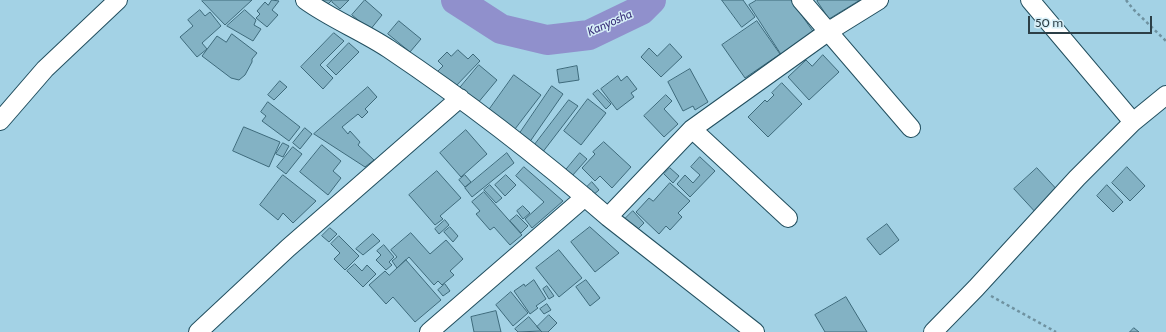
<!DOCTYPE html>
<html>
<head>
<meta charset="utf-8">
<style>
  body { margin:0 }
  #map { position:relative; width:1166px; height:332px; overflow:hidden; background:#a3d2e5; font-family:Cabin,sans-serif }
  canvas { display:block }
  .scale { position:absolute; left:1028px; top:16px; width:124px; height:18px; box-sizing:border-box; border:2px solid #2c3f47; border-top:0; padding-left:5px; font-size:12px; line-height:14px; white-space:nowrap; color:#2c3f47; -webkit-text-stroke:3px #d7eff8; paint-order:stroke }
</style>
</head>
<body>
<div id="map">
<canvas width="1166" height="332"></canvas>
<div class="scale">50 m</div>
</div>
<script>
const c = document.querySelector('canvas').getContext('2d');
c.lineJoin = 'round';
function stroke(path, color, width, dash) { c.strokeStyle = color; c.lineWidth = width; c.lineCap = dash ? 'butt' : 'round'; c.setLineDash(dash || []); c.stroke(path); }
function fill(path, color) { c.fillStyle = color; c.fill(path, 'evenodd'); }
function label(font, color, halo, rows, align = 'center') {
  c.font = font + ' Cabin,sans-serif'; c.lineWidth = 3; c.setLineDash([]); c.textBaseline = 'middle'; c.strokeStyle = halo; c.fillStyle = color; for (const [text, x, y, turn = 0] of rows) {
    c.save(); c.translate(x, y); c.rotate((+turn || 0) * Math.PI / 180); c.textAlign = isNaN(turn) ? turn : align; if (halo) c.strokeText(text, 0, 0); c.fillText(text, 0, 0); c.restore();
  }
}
const river = new Path2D(`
  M 456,0 L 501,29 L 547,40 L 589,35 L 641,10 L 651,0`);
const building = new Path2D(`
  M 203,0 L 252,0 L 225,25 L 202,1 Z
  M 272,0 L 279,1 L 272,10 L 278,15 L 267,27 L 256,18 L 260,14 L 257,11 L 265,2 L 268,5 Z
  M 323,0 L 332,0 L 328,4 Z
  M 334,0 L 349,0 L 340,9 L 332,2 Z
  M 365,0 L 382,15 L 370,30 L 352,15 Z
  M 722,0 L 743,0 L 755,17 L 742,27 Z
  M 757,0 L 791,0 L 817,37 L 784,59 L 749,5 Z
  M 819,0 L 860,0 L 829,19 L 817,1 Z
  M 200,10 L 205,16 L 210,12 L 221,26 L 202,43 L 207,49 L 197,57 L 180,37 L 193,26 L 188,20 Z
  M 245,10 L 256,20 L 254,25 L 261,29 L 253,41 L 227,26 Z
  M 399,21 L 421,39 L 410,52 L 388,34 Z
  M 757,21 L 780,54 L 745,78 L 722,45 Z
  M 334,33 L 344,41 L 320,65 L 333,78 L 323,89 L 301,67 Z
  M 232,34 L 257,53 L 252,59 L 252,62 L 245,75 L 239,80 L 231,78 L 202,56 L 217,36 L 226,42 Z
  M 349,43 L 359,52 L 336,75 L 327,66 Z
  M 670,44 L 682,57 L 661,77 L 641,57 L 649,48 L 657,56 Z
  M 458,50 L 468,59 L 473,54 L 480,61 L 454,88 L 437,72 L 443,66 L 438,61 L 447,52 L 451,56 Z
  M 823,55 L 839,72 L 809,100 L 788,77 L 806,60 L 812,66 Z
  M 479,65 L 497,80 L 477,104 L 459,89 Z
  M 577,66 L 579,80 L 559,83 L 557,70 Z
  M 690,69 L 708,102 L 695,110 L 693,106 L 683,111 L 668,82 Z
  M 514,75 L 541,95 L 515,129 L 489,110 Z
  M 618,76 L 621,81 L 627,76 L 637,89 L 631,93 L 634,97 L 617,110 L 601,89 Z
  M 280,81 L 287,87 L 274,100 L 268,95 Z
  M 782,83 L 802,104 L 768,137 L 748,117 L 765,100 L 767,102 L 774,95 L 772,93 Z
  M 552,86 L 563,94 L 529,143 L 518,136 Z
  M 368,87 L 377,97 L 365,109 L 368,112 L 362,118 L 358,114 L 342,127 L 348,134 L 350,131 L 360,142 L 358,145 L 374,160 L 365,167 L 314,134 Z
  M 598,90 L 611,104 L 606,109 L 593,94 Z
  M 666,95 L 672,101 L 664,109 L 678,124 L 664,137 L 644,116 Z
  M 588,99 L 606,113 L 581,145 L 564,131 Z
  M 569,100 L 578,106 L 542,153 L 533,147 Z
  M 268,102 L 300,127 L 289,141 L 262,121 L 266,116 L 261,112 Z
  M 244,127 L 280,142 L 269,167 L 233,151 Z
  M 305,128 L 312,134 L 300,149 L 293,143 Z
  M 466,130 L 487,154 L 461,177 L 440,153 Z
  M 604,142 L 631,167 L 612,188 L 600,176 L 595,181 L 582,168 L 595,154 L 593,152 Z
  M 283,143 L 289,146 L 283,157 L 276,154 Z
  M 322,145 L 341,161 L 333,171 L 341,178 L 328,195 L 300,172 Z
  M 293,147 L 302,154 L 286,174 L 277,167 Z
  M 507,153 L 514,163 L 472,197 L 465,188 Z
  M 580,153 L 587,159 L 572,176 L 565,171 Z
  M 700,157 L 715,171 L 690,197 L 677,184 L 685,175 L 693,183 L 700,175 L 691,167 Z
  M 524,167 L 563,201 L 532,228 L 525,219 L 544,202 L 516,176 Z
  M 1127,167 L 1145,186 L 1130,201 L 1112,183 Z
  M 670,168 L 679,176 L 673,183 L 664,174 Z
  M 1037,168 L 1061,194 L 1038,215 L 1014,189 Z
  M 437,171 L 461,198 L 440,216 L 443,219 L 435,225 L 409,195 Z
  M 283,175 L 316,201 L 293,223 L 283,213 L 278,220 L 260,205 Z
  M 465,175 L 471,182 L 465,187 L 459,180 Z
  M 506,175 L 516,185 L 505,196 L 495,185 Z
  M 592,182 L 599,190 L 592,196 L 586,188 Z
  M 670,183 L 690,201 L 678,213 L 682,217 L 670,230 L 666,226 L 659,234 L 636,212 L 649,198 L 653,201 Z
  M 490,185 L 502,198 L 496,203 L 484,190 Z
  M 1107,185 L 1123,202 L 1113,212 L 1097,196 Z
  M 484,192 L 522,235 L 510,245 L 494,227 L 490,230 L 476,214 L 480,211 L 472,202 Z
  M 523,206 L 530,213 L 523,219 L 517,211 Z
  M 633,211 L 644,223 L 635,232 L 623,221 Z
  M 517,215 L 528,226 L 521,233 L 510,221 Z
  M 445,220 L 449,225 L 439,234 L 435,229 Z
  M 887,224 L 899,240 L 880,255 L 867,239 Z
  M 450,227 L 458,236 L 453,242 L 444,232 Z
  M 590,227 L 619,253 L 595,272 L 571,242 Z
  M 330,228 L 337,234 L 329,242 L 322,236 Z
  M 411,233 L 430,254 L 446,240 L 463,259 L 450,271 L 454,275 L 442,285 L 438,281 L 434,285 L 409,257 L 397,268 L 392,261 L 397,257 L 391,250 Z
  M 373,234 L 380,241 L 363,255 L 356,249 Z
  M 339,236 L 359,256 L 345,270 L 334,259 L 340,253 L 331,244 Z
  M 384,245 L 394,257 L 389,262 L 392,265 L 386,270 L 376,260 L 381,255 L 377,251 Z
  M 559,250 L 582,278 L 559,297 L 536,268 Z
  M 406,260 L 441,300 L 415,322 L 393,297 L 386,304 L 369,285 L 385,271 L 389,275 Z
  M 355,264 L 362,271 L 367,265 L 376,274 L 363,287 L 347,271 Z
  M 534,280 L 546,299 L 536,306 L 538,308 L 530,314 L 514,291 L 524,284 L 525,286 Z
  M 586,280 L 600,298 L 590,306 L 576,287 Z
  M 445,284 L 450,291 L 443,296 L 438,290 Z
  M 547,286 L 554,296 L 549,299 L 543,289 Z
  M 511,292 L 528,313 L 513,326 L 496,305 Z
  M 846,297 L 867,332 L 825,332 L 815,315 Z
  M 547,304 L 551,310 L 544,314 L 540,309 Z
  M 496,311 L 501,332 L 474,332 L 471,317 Z
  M 549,315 L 557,323 L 548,332 L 542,332 L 537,327 Z
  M 529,317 L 541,331 L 518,332 L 515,329 Z
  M 1134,328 L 1139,332 L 1130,332 Z`);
const path = new Path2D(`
  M 1126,0 L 1133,9 L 1166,41
  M 991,296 L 1056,332`);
const minor = new Path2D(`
  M 305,0 C 331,19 362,31 389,49 C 465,100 539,157 608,217 L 755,332
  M 801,0 L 911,128
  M 1030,0 L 1133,122
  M 0,121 L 45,69 L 118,0
  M 692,129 L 788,218
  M 608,217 L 692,129 L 829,31 L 879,0
  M 198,332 L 288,248 L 460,98
  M 429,332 L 585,197
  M 933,332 L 976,288 L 1077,178 L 1133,122 L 1166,95`);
const waterNames = [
  ["Kanyosha",610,23,-24]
];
stroke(river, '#9090cc', 30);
fill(building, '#83b2c4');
stroke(building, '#3e6a7b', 1);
stroke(minor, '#224f5f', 20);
stroke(path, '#6f92a0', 2.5, [3, 3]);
stroke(minor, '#fff', 18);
label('italic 12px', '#3a317a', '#d7eff8', waterNames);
</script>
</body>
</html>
